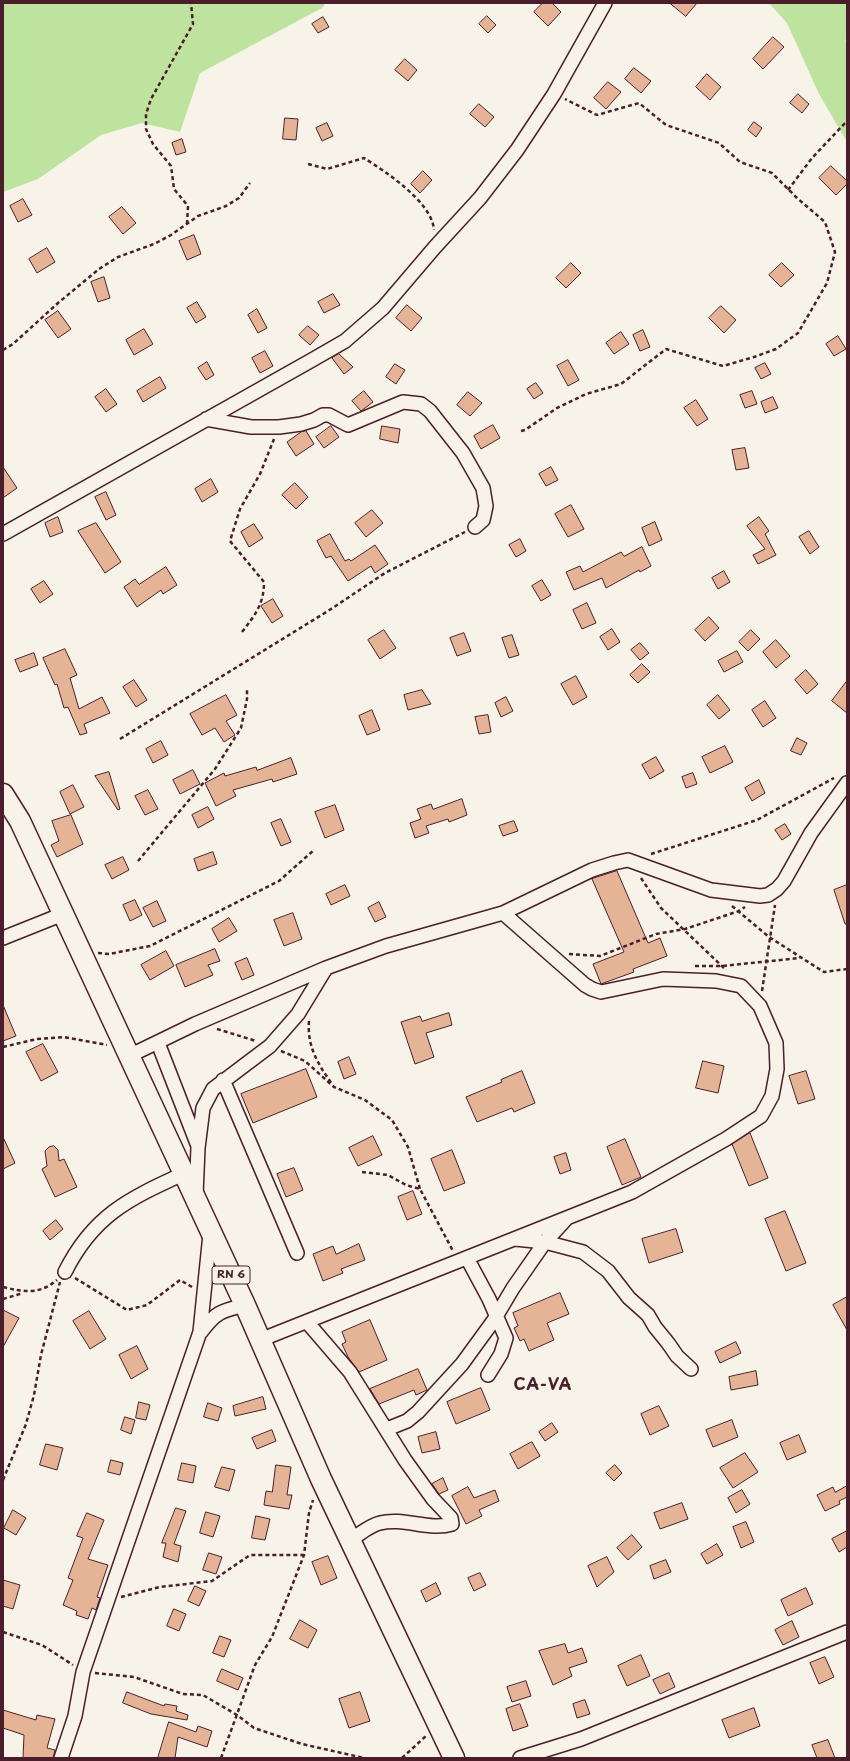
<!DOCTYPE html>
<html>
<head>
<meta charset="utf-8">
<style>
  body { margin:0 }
  #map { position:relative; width:850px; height:1761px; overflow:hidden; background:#f7f3e8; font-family:"Playpen Sans",sans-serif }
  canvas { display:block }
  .frame { position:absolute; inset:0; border:4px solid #4a1f2b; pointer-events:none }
</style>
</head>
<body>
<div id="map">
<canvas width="850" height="1761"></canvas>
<div class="frame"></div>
</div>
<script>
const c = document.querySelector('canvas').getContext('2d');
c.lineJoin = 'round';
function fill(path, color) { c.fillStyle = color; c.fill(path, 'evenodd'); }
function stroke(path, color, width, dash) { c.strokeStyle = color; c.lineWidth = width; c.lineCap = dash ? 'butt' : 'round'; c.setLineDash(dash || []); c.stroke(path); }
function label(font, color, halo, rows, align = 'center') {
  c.font = font + ' "Playpen Sans",sans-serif'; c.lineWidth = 3.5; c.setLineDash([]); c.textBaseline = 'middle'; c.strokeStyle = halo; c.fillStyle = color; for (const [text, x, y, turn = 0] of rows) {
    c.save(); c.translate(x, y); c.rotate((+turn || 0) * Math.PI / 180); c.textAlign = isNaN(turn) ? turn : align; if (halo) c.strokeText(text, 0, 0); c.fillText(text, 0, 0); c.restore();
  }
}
const green = new Path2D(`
  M 3,3 L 326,3 L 322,8 L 200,73 L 180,132 L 142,123 L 101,135 L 38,179 L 3,192 Z
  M 769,3 L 847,3 L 847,39 L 845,40 L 847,43 L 847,142 L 819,94 L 787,23 Z`);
const building = new Path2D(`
  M 543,3 L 552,3 L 561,12 L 548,26 L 534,12 Z
  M 670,3 L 697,3 L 686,16 Z
  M 487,16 L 496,25 L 488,33 L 479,24 Z
  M 323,17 L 329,27 L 318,33 L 312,24 Z
  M 773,37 L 784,47 L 763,69 L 753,59 Z
  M 405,59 L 417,70 L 408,81 L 395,70 Z
  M 634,68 L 651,81 L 641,93 L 625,79 Z
  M 707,74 L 721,87 L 710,100 L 696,87 Z
  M 608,82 L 621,92 L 606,109 L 594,98 Z
  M 798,94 L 809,104 L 802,113 L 790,103 Z
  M 479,104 L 494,117 L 485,127 L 470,114 Z
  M 285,118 L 298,119 L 296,140 L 283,139 Z
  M 754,122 L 762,128 L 756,137 L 748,130 Z
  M 327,123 L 333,136 L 322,141 L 316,128 Z
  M 182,139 L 186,152 L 176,155 L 172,143 Z
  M 831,166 L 847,181 L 847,184 L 836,195 L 819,178 Z
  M 423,171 L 432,180 L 420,193 L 411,184 Z
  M 23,199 L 32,215 L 18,222 L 10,206 Z
  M 122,207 L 136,223 L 123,234 L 109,217 Z
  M 194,235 L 201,254 L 187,260 L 179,241 Z
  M 47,248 L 55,262 L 37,273 L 29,259 Z
  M 571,263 L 581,273 L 566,288 L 556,278 Z
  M 782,263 L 794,275 L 781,287 L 769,275 Z
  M 104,277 L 110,298 L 98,302 L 91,282 Z
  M 333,294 L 340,305 L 324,313 L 318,302 Z
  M 197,302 L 206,317 L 196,323 L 187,308 Z
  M 407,305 L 422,318 L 411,331 L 396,318 Z
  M 721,306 L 736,320 L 724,333 L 709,318 Z
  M 257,309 L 267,328 L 258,333 L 248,315 Z
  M 58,311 L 71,329 L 58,338 L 45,320 Z
  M 308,326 L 319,335 L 310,345 L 299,335 Z
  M 144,329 L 153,344 L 134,355 L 126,340 Z
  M 643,330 L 650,347 L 640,351 L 633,335 Z
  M 621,332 L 629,344 L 614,354 L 606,343 Z
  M 838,336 L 846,349 L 834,356 L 826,344 Z
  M 265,351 L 273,366 L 260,373 L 252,358 Z
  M 339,354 L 353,367 L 344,374 L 332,358 Z
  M 568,360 L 579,380 L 568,386 L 557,366 Z
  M 207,362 L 214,375 L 206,380 L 198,368 Z
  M 765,363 L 771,374 L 761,379 L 755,368 Z
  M 395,364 L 405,370 L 396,384 L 386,377 Z
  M 160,377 L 166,388 L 143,402 L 137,391 Z
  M 536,383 L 543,393 L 534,399 L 527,389 Z
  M 106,389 L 117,404 L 106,412 L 95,397 Z
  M 364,391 L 373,402 L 361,411 L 352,401 Z
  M 752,391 L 757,404 L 745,408 L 740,395 Z
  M 468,392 L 482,403 L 470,416 L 457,405 Z
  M 773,397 L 778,408 L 765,413 L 761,402 Z
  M 696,400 L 708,419 L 697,426 L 684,408 Z
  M 493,425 L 500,438 L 481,449 L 474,436 Z
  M 331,426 L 339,437 L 324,448 L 316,437 Z
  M 382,426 L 400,429 L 398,443 L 380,439 Z
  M 306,431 L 314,444 L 296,456 L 287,442 L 301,432 Z
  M 745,448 L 749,468 L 736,470 L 732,450 Z
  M 3,467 L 17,488 L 3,498 Z
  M 551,467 L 558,480 L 546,486 L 539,474 Z
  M 211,479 L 218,492 L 202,502 L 195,489 Z
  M 295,483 L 308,497 L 296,509 L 282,495 Z
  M 106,492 L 116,515 L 106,520 L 95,497 Z
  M 571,505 L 584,529 L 568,537 L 555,514 Z
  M 372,510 L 383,523 L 366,537 L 355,523 Z
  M 58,517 L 63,532 L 50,537 L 45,523 Z
  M 759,517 L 769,531 L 765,534 L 776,555 L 758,564 L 753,555 L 765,549 L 747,526 Z
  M 655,522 L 662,540 L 649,546 L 642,528 Z
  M 96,523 L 121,562 L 105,573 L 78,531 Z
  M 254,524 L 263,538 L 249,547 L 241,532 Z
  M 809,531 L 819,547 L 810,554 L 799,537 Z
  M 330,534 L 345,561 L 349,559 L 351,561 L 375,545 L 388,564 L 375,573 L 371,566 L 348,581 L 331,556 L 326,558 L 317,541 Z
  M 520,539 L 526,551 L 516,557 L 509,545 Z
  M 642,547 L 651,566 L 640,572 L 639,570 L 606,588 L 602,578 L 574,590 L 566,572 L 580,566 L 583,572 L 621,552 L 624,556 Z
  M 166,567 L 177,585 L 163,594 L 161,590 L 137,607 L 124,587 L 135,579 L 139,584 Z
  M 724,571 L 730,582 L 718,589 L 712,578 Z
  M 542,580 L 551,595 L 541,601 L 532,586 Z
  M 44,581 L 53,594 L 40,603 L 31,589 Z
  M 273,599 L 283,616 L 272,623 L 261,606 Z
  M 587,603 L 596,623 L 582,629 L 573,610 Z
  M 709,617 L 719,628 L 705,641 L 695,630 Z
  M 612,629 L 620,642 L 608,650 L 600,637 Z
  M 384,630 L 396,648 L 380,659 L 368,640 Z
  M 751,630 L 760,639 L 748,651 L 739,642 Z
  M 464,633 L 471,651 L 457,656 L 450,638 Z
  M 512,635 L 519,655 L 509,658 L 502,638 Z
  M 776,640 L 790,656 L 776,668 L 763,652 Z
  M 640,643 L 649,653 L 640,660 L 631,650 Z
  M 65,649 L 77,675 L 70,678 L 79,709 L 102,697 L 110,713 L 84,724 L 87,733 L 80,735 L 68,707 L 64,708 L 57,684 L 55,685 L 43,658 Z
  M 737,651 L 743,662 L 724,672 L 718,661 Z
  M 34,653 L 38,665 L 20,672 L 15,660 Z
  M 642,664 L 650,672 L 638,683 L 630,675 Z
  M 806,670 L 818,684 L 807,694 L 795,680 Z
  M 576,676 L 587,697 L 573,705 L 561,684 Z
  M 134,680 L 147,700 L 136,707 L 123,687 Z
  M 847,681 L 847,713 L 832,701 Z
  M 422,690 L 431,704 L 408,710 L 404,695 Z
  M 226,695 L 237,715 L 226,721 L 235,735 L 224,742 L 215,728 L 202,735 L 190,714 Z
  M 718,695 L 730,710 L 719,719 L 707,705 Z
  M 506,697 L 513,711 L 501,717 L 495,703 Z
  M 765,701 L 776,718 L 763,727 L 752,710 Z
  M 372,710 L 380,730 L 367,735 L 359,716 Z
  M 488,715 L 491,732 L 479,734 L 475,717 Z
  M 797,738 L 807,743 L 801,755 L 791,751 Z
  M 161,741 L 168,755 L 153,763 L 146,749 Z
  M 725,746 L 733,762 L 710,773 L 702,757 Z
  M 656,757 L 664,771 L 650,779 L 642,765 Z
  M 291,758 L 297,774 L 273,782 L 272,779 L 233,790 L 236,796 L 216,806 L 205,783 L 224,773 L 225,776 L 256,767 L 257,770 Z
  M 193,770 L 200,784 L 180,794 L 173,780 Z
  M 109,772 L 120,809 L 118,810 L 95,776 Z
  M 693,773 L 697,784 L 686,788 L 682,777 Z
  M 759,780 L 765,793 L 752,801 L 745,788 Z
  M 73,785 L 84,807 L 70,814 L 60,792 Z
  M 148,790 L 158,809 L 145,815 L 135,796 Z
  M 462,799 L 467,815 L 449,822 L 448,819 L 426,826 L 429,833 L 415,838 L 410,823 L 421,819 L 417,809 L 431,804 L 433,809 Z
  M 335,805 L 344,830 L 325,838 L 315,812 Z
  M 208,807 L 214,819 L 198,828 L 192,815 Z
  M 71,815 L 83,844 L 57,857 L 51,845 L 59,841 L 52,821 Z
  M 281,819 L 291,842 L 281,846 L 271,823 Z
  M 514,821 L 518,831 L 503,836 L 499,826 Z
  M 785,824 L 791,834 L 782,840 L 775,830 Z
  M 213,852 L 217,864 L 198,871 L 194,859 Z
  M 123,857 L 129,870 L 112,879 L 105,865 Z
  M 617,871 L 648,943 L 660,938 L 667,956 L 633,969 L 634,972 L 601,984 L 593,964 L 624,952 L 592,879 Z
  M 345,885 L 350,896 L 331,905 L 326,894 Z
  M 847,885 L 847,924 L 845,924 L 834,890 Z
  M 135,900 L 142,915 L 130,921 L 123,905 Z
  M 157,901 L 166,921 L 153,927 L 143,908 Z
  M 379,902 L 386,917 L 375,922 L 368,908 Z
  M 293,913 L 302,939 L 284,946 L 274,920 Z
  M 229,918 L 237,931 L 219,942 L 212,929 Z
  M 215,949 L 220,961 L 208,965 L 213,975 L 185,987 L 176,965 Z
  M 166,951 L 174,966 L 150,980 L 141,965 Z
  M 247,958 L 254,975 L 242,980 L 235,963 Z
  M 3,1005 L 16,1036 L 3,1041 Z
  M 449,1013 L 452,1025 L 426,1033 L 434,1057 L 415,1064 L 401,1022 L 420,1016 L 422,1021 Z
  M 43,1044 L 58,1072 L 41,1081 L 26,1052 Z
  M 349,1057 L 356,1074 L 344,1079 L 338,1062 Z
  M 703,1061 L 724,1066 L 718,1093 L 696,1088 Z
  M 306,1069 L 317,1097 L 253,1123 L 241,1094 Z
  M 522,1071 L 535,1103 L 514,1112 L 512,1108 L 477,1122 L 466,1097 L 502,1082 L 501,1080 Z
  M 806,1071 L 815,1099 L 798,1104 L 789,1076 Z
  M 750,1133 L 768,1178 L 749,1186 L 732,1144 Z
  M 373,1136 L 382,1155 L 358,1166 L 349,1148 Z
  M 3,1137 L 15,1163 L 3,1169 Z
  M 625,1139 L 641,1177 L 622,1185 L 607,1147 Z
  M 54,1146 L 58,1150 L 59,1161 L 64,1159 L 77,1187 L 55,1197 L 42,1169 L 47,1166 L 45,1151 L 49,1147 Z
  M 452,1150 L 465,1183 L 444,1191 L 431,1159 Z
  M 566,1153 L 571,1170 L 560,1174 L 554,1157 Z
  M 294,1168 L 303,1190 L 286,1197 L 277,1174 Z
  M 413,1191 L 422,1214 L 407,1220 L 398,1197 Z
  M 785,1211 L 806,1263 L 786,1271 L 765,1219 Z
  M 56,1220 L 63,1229 L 50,1240 L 43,1231 Z
  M 676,1229 L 683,1252 L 649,1263 L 642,1239 Z
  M 359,1244 L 365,1260 L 341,1269 L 343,1273 L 323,1281 L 313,1254 L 333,1246 L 336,1254 Z
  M 560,1293 L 569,1314 L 547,1323 L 554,1340 L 529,1351 L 524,1339 L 520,1341 L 514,1328 L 518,1326 L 513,1313 Z
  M 847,1297 L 847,1330 L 833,1305 Z
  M 3,1310 L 19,1318 L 3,1347 Z
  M 89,1311 L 106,1339 L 90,1349 L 73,1321 Z
  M 370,1320 L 387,1360 L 359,1372 L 348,1357 L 342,1344 L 346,1342 L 342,1332 Z
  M 736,1342 L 741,1353 L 720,1363 L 715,1352 Z
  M 137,1346 L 148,1369 L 131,1379 L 119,1355 Z
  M 418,1369 L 427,1390 L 416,1395 L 414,1390 L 379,1404 L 370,1389 Z
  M 756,1371 L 758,1385 L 731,1390 L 729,1377 Z
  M 481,1388 L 490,1410 L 456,1424 L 447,1402 Z
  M 263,1397 L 266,1409 L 235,1416 L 233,1406 Z
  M 139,1402 L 150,1405 L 146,1420 L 136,1418 Z
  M 208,1403 L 222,1408 L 218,1421 L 204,1417 Z
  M 659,1406 L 669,1426 L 650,1435 L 641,1414 Z
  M 125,1417 L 135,1420 L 131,1434 L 121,1430 Z
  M 732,1420 L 738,1437 L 713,1447 L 706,1430 Z
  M 552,1423 L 558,1432 L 545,1441 L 539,1432 Z
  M 272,1430 L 276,1441 L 257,1449 L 252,1438 Z
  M 436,1432 L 440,1449 L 422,1453 L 418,1437 Z
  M 799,1435 L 806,1452 L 787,1460 L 780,1443 Z
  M 532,1442 L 540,1456 L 518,1469 L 510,1454 Z
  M 46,1444 L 63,1448 L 57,1470 L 40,1465 Z
  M 745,1453 L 758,1472 L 733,1488 L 720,1468 Z
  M 111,1460 L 123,1463 L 120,1475 L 108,1472 Z
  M 182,1463 L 196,1466 L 193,1483 L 178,1480 Z
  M 276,1465 L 291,1467 L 287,1495 L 292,1495 L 289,1509 L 264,1505 L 266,1491 L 272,1492 Z
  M 615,1465 L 622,1473 L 614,1481 L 606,1473 Z
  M 222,1467 L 235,1470 L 229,1491 L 215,1487 Z
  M 443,1478 L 448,1490 L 439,1494 L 432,1484 Z
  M 847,1486 L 847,1497 L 839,1501 L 840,1504 L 825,1511 L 817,1495 L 833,1487 L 835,1492 Z
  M 468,1487 L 474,1498 L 495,1490 L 499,1501 L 479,1510 L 482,1516 L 466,1524 L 452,1496 Z
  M 742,1490 L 750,1504 L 736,1513 L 728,1498 Z
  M 682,1503 L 688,1519 L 660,1529 L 654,1513 Z
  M 176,1508 L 186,1511 L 174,1544 L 181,1546 L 178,1562 L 163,1557 L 166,1543 L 162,1543 Z
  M 13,1510 L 26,1518 L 16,1535 L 4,1528 Z
  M 206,1512 L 220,1516 L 213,1537 L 200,1533 Z
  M 87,1513 L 104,1520 L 88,1559 L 108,1565 L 97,1597 L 100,1598 L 96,1610 L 92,1608 L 88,1619 L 76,1615 L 77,1611 L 63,1605 L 73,1580 L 68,1578 L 83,1538 L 77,1536 Z
  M 256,1516 L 270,1519 L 265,1540 L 252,1538 Z
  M 746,1522 L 754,1542 L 741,1548 L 733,1527 Z
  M 847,1531 L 847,1547 L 839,1552 L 832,1539 Z
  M 632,1535 L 642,1547 L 628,1560 L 617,1548 Z
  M 717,1544 L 723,1555 L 707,1564 L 701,1554 Z
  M 209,1553 L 222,1557 L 216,1574 L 203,1570 Z
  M 328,1556 L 337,1578 L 321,1585 L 312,1562 Z
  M 607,1557 L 614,1572 L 597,1587 L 588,1566 Z
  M 666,1560 L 671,1572 L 654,1579 L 650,1566 Z
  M 480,1573 L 486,1585 L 474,1591 L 468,1578 Z
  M 3,1580 L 20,1585 L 13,1609 L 3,1606 Z
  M 436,1583 L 441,1594 L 426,1602 L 421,1591 Z
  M 195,1586 L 206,1591 L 199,1606 L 188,1601 Z
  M 806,1588 L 813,1604 L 788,1616 L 781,1600 Z
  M 174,1609 L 186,1614 L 179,1631 L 167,1626 Z
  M 300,1620 L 317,1630 L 308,1648 L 290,1639 Z
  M 792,1621 L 799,1637 L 783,1645 L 775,1630 Z
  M 220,1636 L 231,1640 L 224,1657 L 213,1653 Z
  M 565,1644 L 568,1653 L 582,1648 L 587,1662 L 569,1668 L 572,1676 L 553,1685 L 539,1651 Z
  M 641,1655 L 650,1676 L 627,1686 L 618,1666 Z
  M 825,1657 L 834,1677 L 819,1684 L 810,1663 Z
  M 222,1669 L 243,1678 L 238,1690 L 217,1681 Z
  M 669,1673 L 675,1687 L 660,1694 L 653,1680 Z
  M 526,1681 L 531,1696 L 512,1702 L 507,1687 Z
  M 127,1692 L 164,1706 L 165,1704 L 177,1706 L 176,1711 L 188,1715 L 187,1720 L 151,1714 L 123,1703 Z
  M 360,1692 L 370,1721 L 349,1728 L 339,1699 Z
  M 585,1700 L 590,1714 L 577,1718 L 573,1704 Z
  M 520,1704 L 528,1726 L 513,1731 L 506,1709 Z
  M 754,1708 L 760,1726 L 729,1738 L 722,1720 Z
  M 3,1710 L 36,1720 L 37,1715 L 55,1719 L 47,1748 L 55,1750 L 53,1758 L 23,1758 L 24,1735 L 3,1728 Z
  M 169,1722 L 196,1732 L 198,1726 L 212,1731 L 207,1747 L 178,1737 L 175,1758 L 158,1758 Z
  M 828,1740 L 835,1758 L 817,1758 L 812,1745 Z`);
const path = new Path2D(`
  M 308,164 L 327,169 L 364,158 C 386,172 432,202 434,230
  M 788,190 L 812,158 L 847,121
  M 187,224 L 188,206 L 174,189 L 171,166 L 153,144 L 146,129 L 146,114 L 151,99 L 193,24 L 191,3
  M 3,350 L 13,344 L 58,303 L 99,269 L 118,257 L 154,244 L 171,235 L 198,216 L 226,206 L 239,198 L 250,183
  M 521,431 L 525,430 L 557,408 L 586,394 L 621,384 L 666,349 L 723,366 L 754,357 L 776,349 L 798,333 L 827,283 L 835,252 L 825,222 L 797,198 L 772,173 L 740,162 L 719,143 L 666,125 L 639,103 L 597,115 L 565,99
  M 242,632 C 255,615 264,604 264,582 L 230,541 L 240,509 L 260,474 L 274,439
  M 120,739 L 328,611 L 385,573 L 465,532
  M 651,854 L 757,820 L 834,778
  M 138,861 L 215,769 L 241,728 L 247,699 L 247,690
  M 641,878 L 661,908 L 725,969
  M 732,906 L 769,937 L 824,972 L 847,969
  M 98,953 L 109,954 L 150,946 L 279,881 L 314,850
  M 569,954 L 600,956 L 656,934 L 685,929 L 739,911 L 745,907
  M 695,966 L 722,966 L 800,958
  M 762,991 L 775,905
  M 309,1021 C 307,1047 318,1064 332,1084
  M 217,1029 L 256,1041
  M 3,1047 L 37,1039 L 64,1037 L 107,1045
  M 281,1051 L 305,1061 L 334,1087 L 365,1100 L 392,1120 L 408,1147 L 420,1189
  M 362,1172 L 388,1175 L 406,1185 L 420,1189 L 453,1251
  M 75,1278 L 127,1310 L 147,1305 L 180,1280 L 192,1287
  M 3,1287 C 24,1292 39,1295 57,1280
  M 3,1299 L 23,1293
  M 3,1480 L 26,1424 L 34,1395 L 41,1355 L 60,1282
  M 121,1597 L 160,1587 L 212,1581 L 250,1555 L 304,1555
  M 3,1632 L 42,1645 L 73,1665
  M 95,1673 L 134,1677 L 183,1694 L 203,1695 L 237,1715 L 254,1728 L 302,1744 L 364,1758
  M 221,1758 L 255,1665 L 272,1637 L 304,1555 L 309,1513 L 313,1500
  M 402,1758 L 427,1735`);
const minor = new Path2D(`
  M 206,419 L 251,427 L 279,427 L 301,424 L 314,420 L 323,415 L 329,415 L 348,425 L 403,402 L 421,404 L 430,411 L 463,453 L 483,488 L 486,506 L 483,520 L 475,527
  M 3,534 L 312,360 L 345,341 L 383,308 L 435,247 L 480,198 L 517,150 L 554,94 L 605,3
  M 3,938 L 63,914
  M 158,1043 L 198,1146
  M 129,1056 L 195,1024 L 326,968 L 386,946 L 503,913 L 592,870 L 614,863 L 628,860 L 711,890 L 760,896 L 768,895 L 777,889 L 784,881 L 811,833 L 847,783
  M 223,1080 L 297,1253
  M 196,1195 L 198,1148 L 203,1108 L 213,1089 L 270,1046 L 298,1014 L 326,968
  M 515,1239 L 545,1242 L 583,1252 L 608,1271 L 629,1298 L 648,1315 L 655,1327 L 668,1343 L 677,1356 L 691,1369
  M 467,1258 L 489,1299 L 506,1338 L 501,1354 L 488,1375
  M 65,1272 C 93,1216 128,1199 183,1174
  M 307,1322 L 350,1372 L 405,1460 L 433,1499 L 451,1518 L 452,1524 C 429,1531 404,1517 380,1523 C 370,1525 359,1535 350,1540
  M 201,1332 C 216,1312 221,1311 245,1305
  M 260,1340 L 632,1192 L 726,1139 L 761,1116 L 772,1096 L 777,1069 L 776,1043 L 760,1006 L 741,986 L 716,981 L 663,979 L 601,992 L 592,989 L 585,985 L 503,913
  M 387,1429 L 407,1421 L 418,1412 L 462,1364 L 494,1320 L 513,1288 L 545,1242 L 566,1219
  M 61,1758 L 75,1716 L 83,1672 L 200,1332 L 210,1234
  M 520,1758 L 581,1739 L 847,1632`);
const primary = new Path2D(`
  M 3,794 L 20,821 L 245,1305 L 321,1479 L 454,1758`);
const shields = [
  [231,1275,38]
];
const shieldNames = [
  ["RN 6",231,1275]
];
const districtNames = [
  ["CA-VA",543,1386]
];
fill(green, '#bee39e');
fill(building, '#e5b497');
stroke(building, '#4a1f2b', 1);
stroke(minor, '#4a1f2b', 16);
stroke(primary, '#4a1f2b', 23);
stroke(path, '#4a1f2b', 2.5, [4, 3]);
stroke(minor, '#f7f3e8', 13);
stroke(primary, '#f7f3e8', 20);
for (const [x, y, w] of shields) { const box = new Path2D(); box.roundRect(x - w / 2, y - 9, w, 18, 3); c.fillStyle = '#f7f3e8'; c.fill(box); stroke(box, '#4a1f2b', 1); }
label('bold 11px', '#4a1f2b', null, shieldNames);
c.letterSpacing = '1px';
label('bold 16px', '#4a1f2b', '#f7f3e8', districtNames);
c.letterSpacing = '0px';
</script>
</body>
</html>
